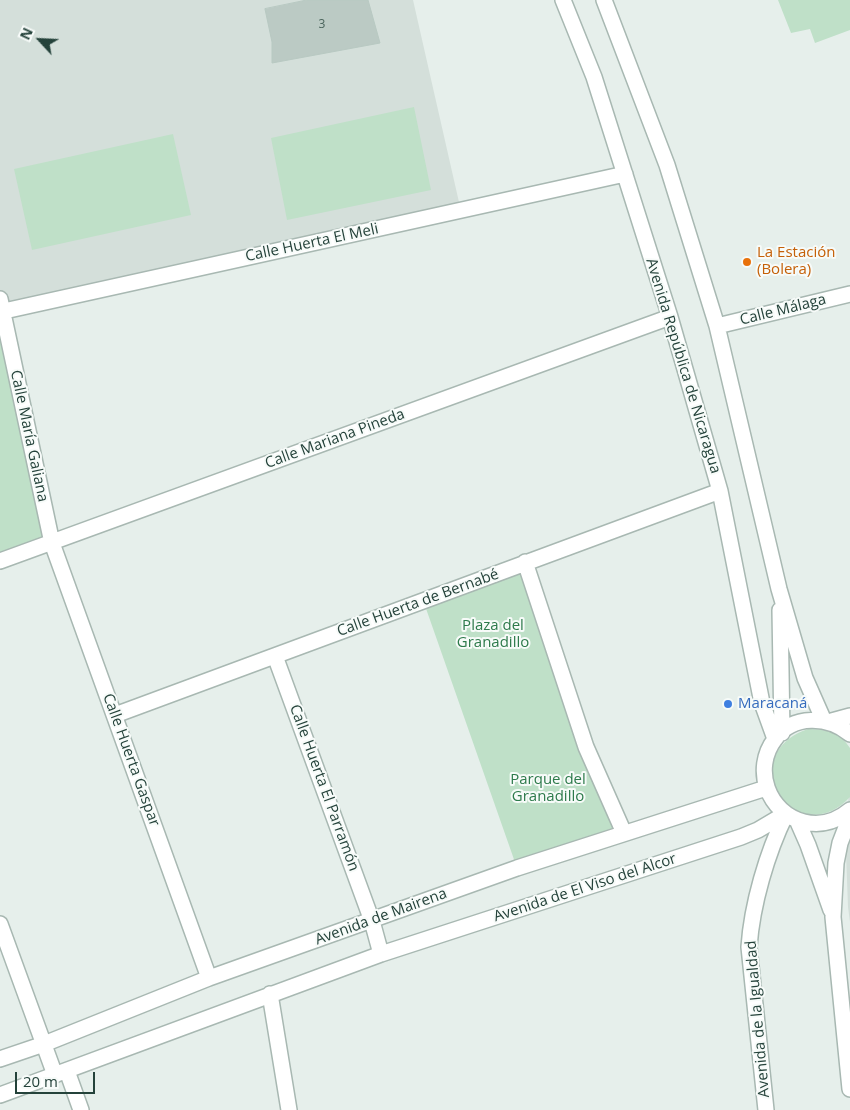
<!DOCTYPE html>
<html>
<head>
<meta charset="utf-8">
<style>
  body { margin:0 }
  #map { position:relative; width:850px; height:1110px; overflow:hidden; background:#e6efeb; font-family:"Open Sans",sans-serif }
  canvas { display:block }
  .north { position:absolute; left:15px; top:15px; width:50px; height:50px; -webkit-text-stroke:4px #f7fbf9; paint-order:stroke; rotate:295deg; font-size:14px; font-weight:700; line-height:20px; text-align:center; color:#24423a }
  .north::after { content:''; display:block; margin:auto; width:18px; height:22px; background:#24423a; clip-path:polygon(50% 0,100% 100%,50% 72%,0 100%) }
  .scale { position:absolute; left:15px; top:1072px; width:80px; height:22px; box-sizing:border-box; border:2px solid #24423a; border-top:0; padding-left:6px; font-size:15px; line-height:18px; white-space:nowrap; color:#24423a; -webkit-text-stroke:4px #f7fbf9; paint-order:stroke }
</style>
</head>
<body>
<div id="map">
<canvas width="850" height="1110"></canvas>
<div class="north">N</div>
<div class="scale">20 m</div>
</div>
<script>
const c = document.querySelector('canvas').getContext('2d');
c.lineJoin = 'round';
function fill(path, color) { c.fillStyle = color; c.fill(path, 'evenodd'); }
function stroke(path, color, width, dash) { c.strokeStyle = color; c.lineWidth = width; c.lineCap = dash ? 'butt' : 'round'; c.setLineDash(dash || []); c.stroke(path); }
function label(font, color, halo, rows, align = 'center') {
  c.font = font + ' "Open Sans",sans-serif'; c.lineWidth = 4; c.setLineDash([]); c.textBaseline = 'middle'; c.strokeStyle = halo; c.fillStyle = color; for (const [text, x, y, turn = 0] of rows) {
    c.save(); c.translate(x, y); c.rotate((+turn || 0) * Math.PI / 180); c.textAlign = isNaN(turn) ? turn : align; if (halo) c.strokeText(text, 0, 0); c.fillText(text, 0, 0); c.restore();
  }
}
const built = new Path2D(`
  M 0,0 L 413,0 L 461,211 L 3,312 L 0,299 Z
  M 850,759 L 850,922 L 848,907 L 846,853 Z`);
const green = new Path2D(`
  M 778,0 L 850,0 L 850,30 L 815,43 L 810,29 L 791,33 Z
  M 414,107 L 431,190 L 287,220 L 271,138 Z
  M 173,134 L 191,215 L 32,250 L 14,169 Z
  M 0,312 L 52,543 L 0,561 Z
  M 525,562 L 624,833 L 517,868 L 423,600 Z
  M 808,729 C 825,729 840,732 850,748 L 850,797 C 795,855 731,755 808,729 Z`);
const building = new Path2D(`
  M 307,0 L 368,0 L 380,43 L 272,63 L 272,42 L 265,9 Z`);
const minor = new Path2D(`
  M 563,0 L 594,77 L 670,317 L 720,491 L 762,703 L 775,739
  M 604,0 L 667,165 L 717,326 L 779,589 L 805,678 L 824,721
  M 0,299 L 52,543 L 209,978
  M 0,312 L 625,174
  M 717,326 L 850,294
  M 0,561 L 670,317
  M 525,562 L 586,747 L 624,833
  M 780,610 L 782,733
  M 275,656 L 372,921 L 381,954
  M 115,715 L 720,491
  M 828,722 L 850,716
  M 850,734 C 828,716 793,714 775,739 C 752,769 768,813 804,822 C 821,826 837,821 850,810
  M 850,817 L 840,843 L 836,863 L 833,917 L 850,1089
  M 797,820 L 808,845 L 831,910
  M 0,924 L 55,1075
  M 270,994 L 289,1110
  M 0,1059 L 44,1044 L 209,978 L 517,868 L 766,788
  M 67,1071 L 81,1110
  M 0,1095 L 381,954 L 741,837 L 758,830 L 785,814
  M 766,1110 L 749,947 C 752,904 767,853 786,814`);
const markers = [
  [747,262,5,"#e8710a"],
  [728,704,5,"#3f7fe0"]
];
const numberNames = [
  ["3",322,25]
];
const streetNames = [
  ["Calle Huerta El Meli",312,243,-12],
  ["Calle Málaga",783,310,-14],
  ["Avenida República de Nicaragua",683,366,73],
  ["Calle María Galiana",29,436,78],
  ["Calle Mariana Pineda",335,439,-20],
  ["Calle Huerta de Bernabé",418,603,-20],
  ["Calle Huerta Gaspar",131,760,70],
  ["Calle Huerta El Parramón",324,788,70],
  ["Avenida de El Viso del Alcor",585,888,-18],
  ["Avenida de Mairena",381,917,-20],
  ["Avenida de la Igualdad",758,1019,-95]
];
const foodNames = [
  ["La Estación",757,253],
  ["(Bolera)",757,270]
];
const parkNames = [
  ["Plaza del",493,626],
  ["Granadillo",493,643],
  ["Parque del",548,780],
  ["Granadillo",548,797]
];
const shopNames = [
  ["Maracaná",738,704]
];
fill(built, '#d4dfda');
fill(green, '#bfe0c8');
fill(building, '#bbcac4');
stroke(building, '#b8c9c2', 1);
stroke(minor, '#a8b8b2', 18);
stroke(minor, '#fff', 15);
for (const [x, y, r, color] of markers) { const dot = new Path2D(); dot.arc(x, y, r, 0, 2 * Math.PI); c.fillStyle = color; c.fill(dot); stroke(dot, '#f7fbf9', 2); }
label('12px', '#4a645c', null, numberNames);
label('15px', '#24423a', '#f7fbf9', streetNames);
label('15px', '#c56008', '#f7fbf9', foodNames, 'left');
label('15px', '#2d7a4b', '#f7fbf9', parkNames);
label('15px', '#366cbe', '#f7fbf9', shopNames, 'left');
</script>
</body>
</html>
